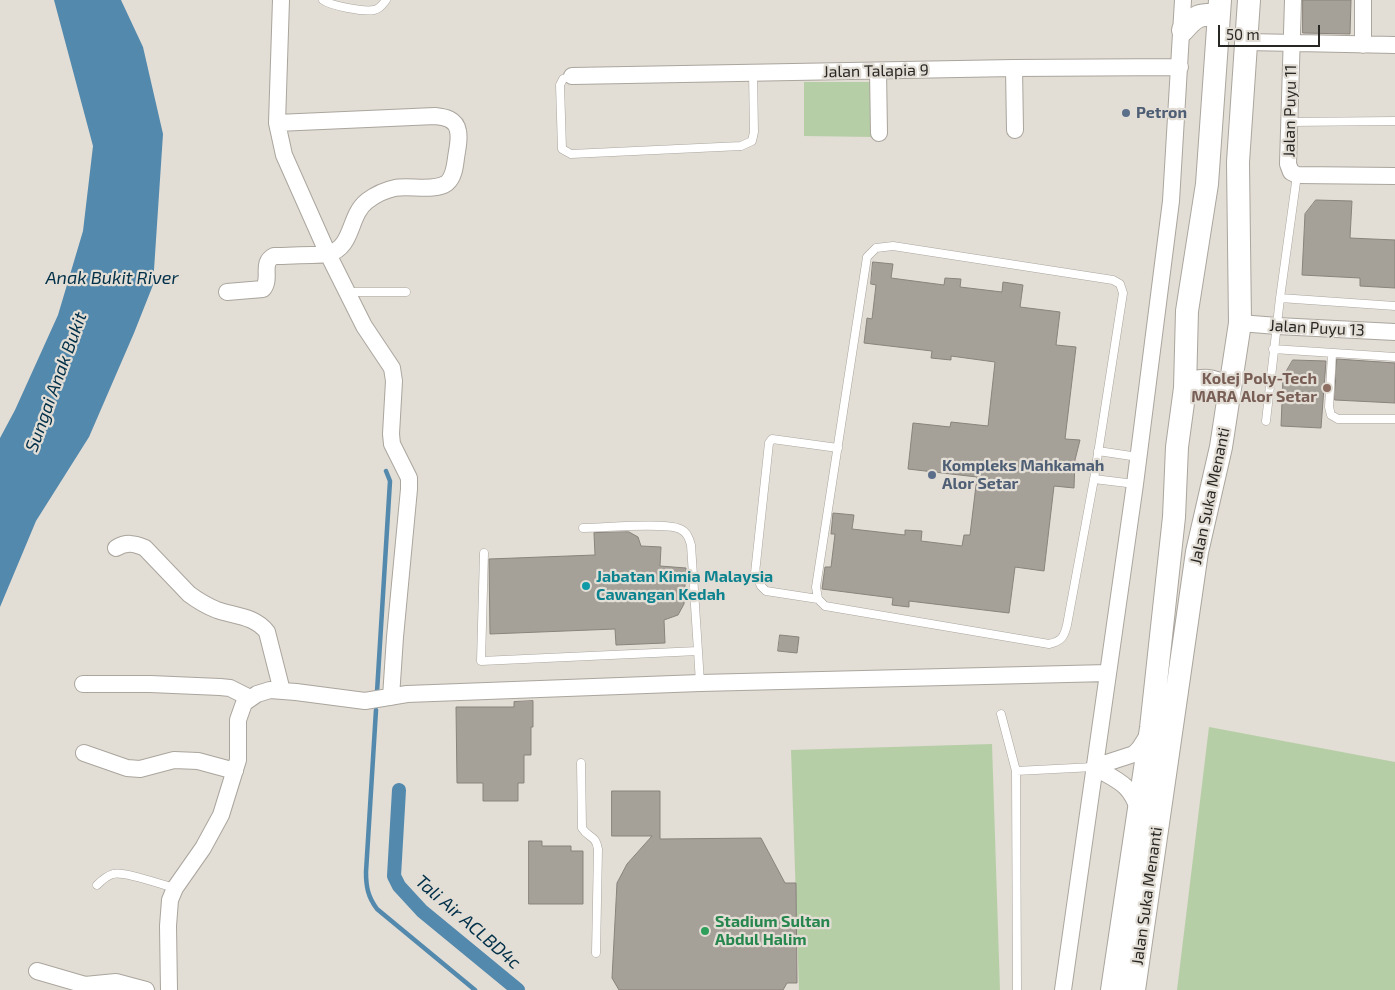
<!DOCTYPE html>
<html>
<head>
<meta charset="utf-8">
<style>
  body { margin:0 }
  #map { position:relative; width:1395px; height:990px; overflow:hidden; background:#e2ddd5; font-family:"Exo 2",sans-serif }
  canvas { display:block }
  .scale { position:absolute; left:1218px; top:25px; width:102px; height:22px; box-sizing:border-box; border:2px solid #292724; border-top:0; padding-left:6px; font-size:15px; line-height:18px; white-space:nowrap; color:#292724; -webkit-text-stroke:4px #e2ddd5; paint-order:stroke }
</style>
</head>
<body>
<div id="map">
<canvas width="1395" height="990"></canvas>
<div class="scale">50 m</div>
</div>
<script>
const c = document.querySelector('canvas').getContext('2d');
c.lineJoin = 'round';
function fill(path, color) { c.fillStyle = color; c.fill(path, 'evenodd'); }
function stroke(path, color, width, dash) { c.strokeStyle = color; c.lineWidth = width; c.lineCap = dash ? 'butt' : 'round'; c.setLineDash(dash || []); c.stroke(path); }
function label(font, color, halo, rows, align = 'center') {
  c.font = font + ' "Exo 2",sans-serif'; c.lineWidth = 4.5; c.setLineDash([]); c.textBaseline = 'middle'; c.strokeStyle = halo; c.fillStyle = color; for (const [text, x, y, turn = 0] of rows) {
    c.save(); c.translate(x, y); c.rotate((+turn || 0) * Math.PI / 180); c.textAlign = isNaN(turn) ? turn : align; if (halo) c.strokeText(text, 0, 0); c.fillText(text, 0, 0); c.restore();
  }
}
const green = new Path2D(`
  M 804,82 L 873,82 L 873,137 L 804,136 Z
  M 1209,727 L 1395,762 L 1395,990 L 1177,990 Z
  M 992,744 L 1000,990 L 799,990 L 791,750 Z`);
const water = new Path2D(`
  M 54,0 L 121,0 L 143,47 L 163,134 L 153,285 L 134,333 L 89,437 L 36,521 L 0,607 L 0,438 L 15,410 L 58,315 L 83,231 L 93,146 Z`);
const stream = new Path2D(`
  M 377,692 L 390,481 L 386,471
  M 376,710 L 366,872 C 366,887 368,897 377,909 L 475,990`);
const canal = new Path2D(`
  M 399,790 L 394,876 L 399,886 L 422,911 L 518,990`);
const building = new Path2D(`
  M 1303,0 L 1351,0 L 1350,34 L 1303,33 Z
  M 1316,200 L 1352,201 L 1350,238 L 1395,240 L 1395,288 L 1360,286 L 1360,278 L 1302,275 L 1305,214 Z
  M 873,262 L 893,264 L 891,278 L 944,285 L 945,278 L 961,279 L 960,287 L 1002,292 L 1003,282 L 1023,285 L 1020,307 L 1060,312 L 1056,345 L 1076,347 L 1065,439 L 1080,440 L 1075,460 L 1074,488 L 1054,486 L 1044,571 L 1015,567 L 1009,613 L 909,601 L 909,607 L 892,605 L 893,598 L 822,589 L 825,567 L 831,567 L 835,534 L 831,534 L 833,513 L 854,515 L 852,529 L 905,535 L 905,530 L 922,531 L 921,541 L 962,546 L 964,535 L 970,535 L 977,477 L 908,469 L 913,423 L 950,427 L 951,422 L 988,426 L 995,362 L 951,356 L 951,360 L 931,358 L 932,351 L 864,343 L 867,318 L 872,319 L 876,285 L 871,284 Z
  M 1337,359 L 1395,363 L 1395,403 L 1335,400 Z
  M 1293,360 L 1326,361 L 1321,428 L 1281,426 L 1283,377 Z
  M 629,532 L 638,537 L 641,546 L 661,547 L 660,566 L 686,568 L 684,604 L 678,615 L 664,620 L 665,643 L 616,645 L 615,629 L 490,634 L 489,559 L 595,555 L 594,533 Z
  M 780,635 L 799,637 L 797,653 L 778,651 Z
  M 533,701 L 533,727 L 531,727 L 531,755 L 524,755 L 524,783 L 518,783 L 518,801 L 483,801 L 483,783 L 457,783 L 456,707 L 514,707 L 514,702 Z
  M 612,791 L 660,791 L 660,839 L 761,838 L 785,883 L 796,883 L 797,983 L 787,983 L 783,990 L 619,990 L 612,978 L 617,883 L 627,864 L 652,836 L 612,836 Z
  M 529,841 L 542,841 L 542,846 L 571,846 L 571,851 L 583,851 L 583,904 L 529,904 Z`);
const service = new Path2D(`
  M 323,0 C 331,6 364,12 374,10 C 380,9 383,4 386,0
  M 572,76 L 563,79 L 560,85 L 562,149 L 571,154 L 741,146 L 752,141 L 754,132 L 753,73
  M 1289,122 L 1395,121
  M 893,246 L 1113,280 L 1120,284 L 1123,293 L 1094,479 L 1067,625 C 1064,637 1062,641 1049,644 L 825,606 L 818,599 L 816,587 L 867,257 L 876,248 Z
  M 347,292 L 406,292
  M 1280,298 L 1297,175
  M 1273,349 L 1395,357
  M 1332,354 L 1329,407 L 1331,415 L 1338,419 L 1395,419
  M 1266,421 L 1280,298 L 1395,306
  M 1098,451 L 1138,457
  M 1094,479 L 1135,484
  M 484,553 L 481,661 L 698,651 L 691,545 C 689,538 687,532 680,529 C 665,522 603,528 583,528
  M 818,599 L 766,591 L 761,586 L 755,573 L 769,443 L 772,439 L 838,448
  M 698,651 L 700,683
  M 1001,714 L 1016,771 L 1017,990
  M 581,763 L 582,828 C 588,838 596,835 598,849 L 596,953
  M 1016,771 L 1094,767
  M 97,885 C 101,881 106,876 113,874 C 125,871 162,885 175,888`);
const minor = new Path2D(`
  M 281,0 L 277,123 L 284,155 L 328,254 L 364,326 L 392,368 L 394,381 L 391,434 L 392,444 L 409,478 L 409,489 L 395,637 L 391,697
  M 1293,0 L 1288,164 L 1291,172 L 1297,175 L 1395,176
  M 1247,42 L 1395,45
  M 1363,45 L 1363,0
  M 1014,68 L 1015,130
  M 878,71 L 879,133
  M 572,76 L 1014,68 L 1180,67
  M 227,292 L 263,289 C 272,278 260,263 274,256 C 287,256 300,255 312,255 C 317,255 323,255 328,254 C 354,247 348,216 367,201 C 375,195 385,190 395,188 C 409,185 435,192 447,183 C 454,177 455,166 456,158 C 457,150 460,139 458,131 C 456,119 445,117 435,116 L 277,123
  M 1240,323 L 1277,326 L 1395,332
  M 116,548 C 126,542 134,543 145,548 L 189,594 C 197,600 207,606 217,610 C 235,616 255,616 267,632 L 282,691
  M 83,684 L 150,684 L 220,687 L 230,688 L 250,698
  M 84,753 L 127,768 L 140,769 L 174,760 L 198,761 L 235,771
  M 1094,767 L 1134,754 L 1139,749 L 1148,735
  M 1094,767 C 1118,781 1130,783 1139,811
  M 37,971 L 85,985 L 116,982 L 146,990
  M 169,990 L 168,926 L 170,900 L 175,888 L 203,848 L 221,815 L 238,760 L 238,720 L 244,703 L 257,694 L 270,690 L 296,692 L 365,701 L 407,694 L 700,683 L 1108,673
  M 1063,990 L 1135,484 L 1171,201 L 1183,0`);
const secondary = new Path2D(`
  M 1183,30 C 1196,15 1199,14 1219,15
  M 1185,388 C 1201,376 1214,381 1230,388
  M 1112,990 L 1151,728 L 1174,517 L 1177,447 L 1185,388 L 1187,311 L 1207,184 L 1220,0
  M 1134,990 L 1197,552 L 1221,447 L 1240,323 L 1238,162 L 1249,0`);
const markers = [
  [1126,113,5,"#5c6f8a"],
  [1327,388,5,"#8d6e63"],
  [932,475,5,"#5c6f8a"],
  [586,586,5,"#0f9aa8"],
  [705,931,5,"#2e9e5b"]
];
const streetNames = [
  ["Jalan Talapia 9",876,71,-1],
  ["Jalan Puyu 11",1290,111,-89],
  ["Jalan Puyu 13",1317,328,3],
  ["Jalan Suka Menanti",1210,496,-78],
  ["Jalan Suka Menanti",1147,896,-82]
];
const serviceNames = [
  ["Petron",1136,113],
  ["Kompleks Mahkamah",942,466],
  ["Alor Setar",942,484]
];
const educationNames = [
  ["Kolej Poly-Tech",1317,379],
  ["MARA Alor Setar",1317,397]
];
const cultureNames = [
  ["Jabatan Kimia Malaysia",596,577],
  ["Cawangan Kedah",596,595]
];
const leisureNames = [
  ["Stadium Sultan",715,922],
  ["Abdul Halim",715,940]
];
const waterNames = [
  ["Anak Bukit River",112,278],
  ["Sungai Anak Bukit",56,382,-70],
  ["Tali Air ACLBD4c",468,922,41]
];
fill(green, '#b6cea6');
fill(water, '#5389ad');
stroke(stream, '#5389ad', 4.5);
stroke(canal, '#5389ad', 14);
fill(building, '#a5a098');
stroke(building, '#88837c', 1);
stroke(service, '#aaa59d', 9);
stroke(minor, '#aaa59d', 18);
stroke(secondary, '#aaa59d', 24);
stroke(service, '#fff', 8);
stroke(minor, '#fff', 16);
stroke(secondary, '#fff', 22);
for (const [x, y, r, color] of markers) { const dot = new Path2D(); dot.arc(x, y, r, 0, 2 * Math.PI); c.fillStyle = color; c.fill(dot); stroke(dot, '#e2ddd5', 2); }
label('16px', '#292724', '#e2ddd5', streetNames);
label('bold 16px', '#4e5e75', '#e2ddd5', serviceNames, 'left');
label('bold 16px', '#785e54', '#e2ddd5', educationNames, 'right');
label('bold 16px', '#0d838f', '#e2ddd5', cultureNames, 'left');
label('bold 16px', '#27864d', '#e2ddd5', leisureNames, 'left');
label('italic 18px', '#002f48', '#e2ddd5', waterNames);
</script>
</body>
</html>
